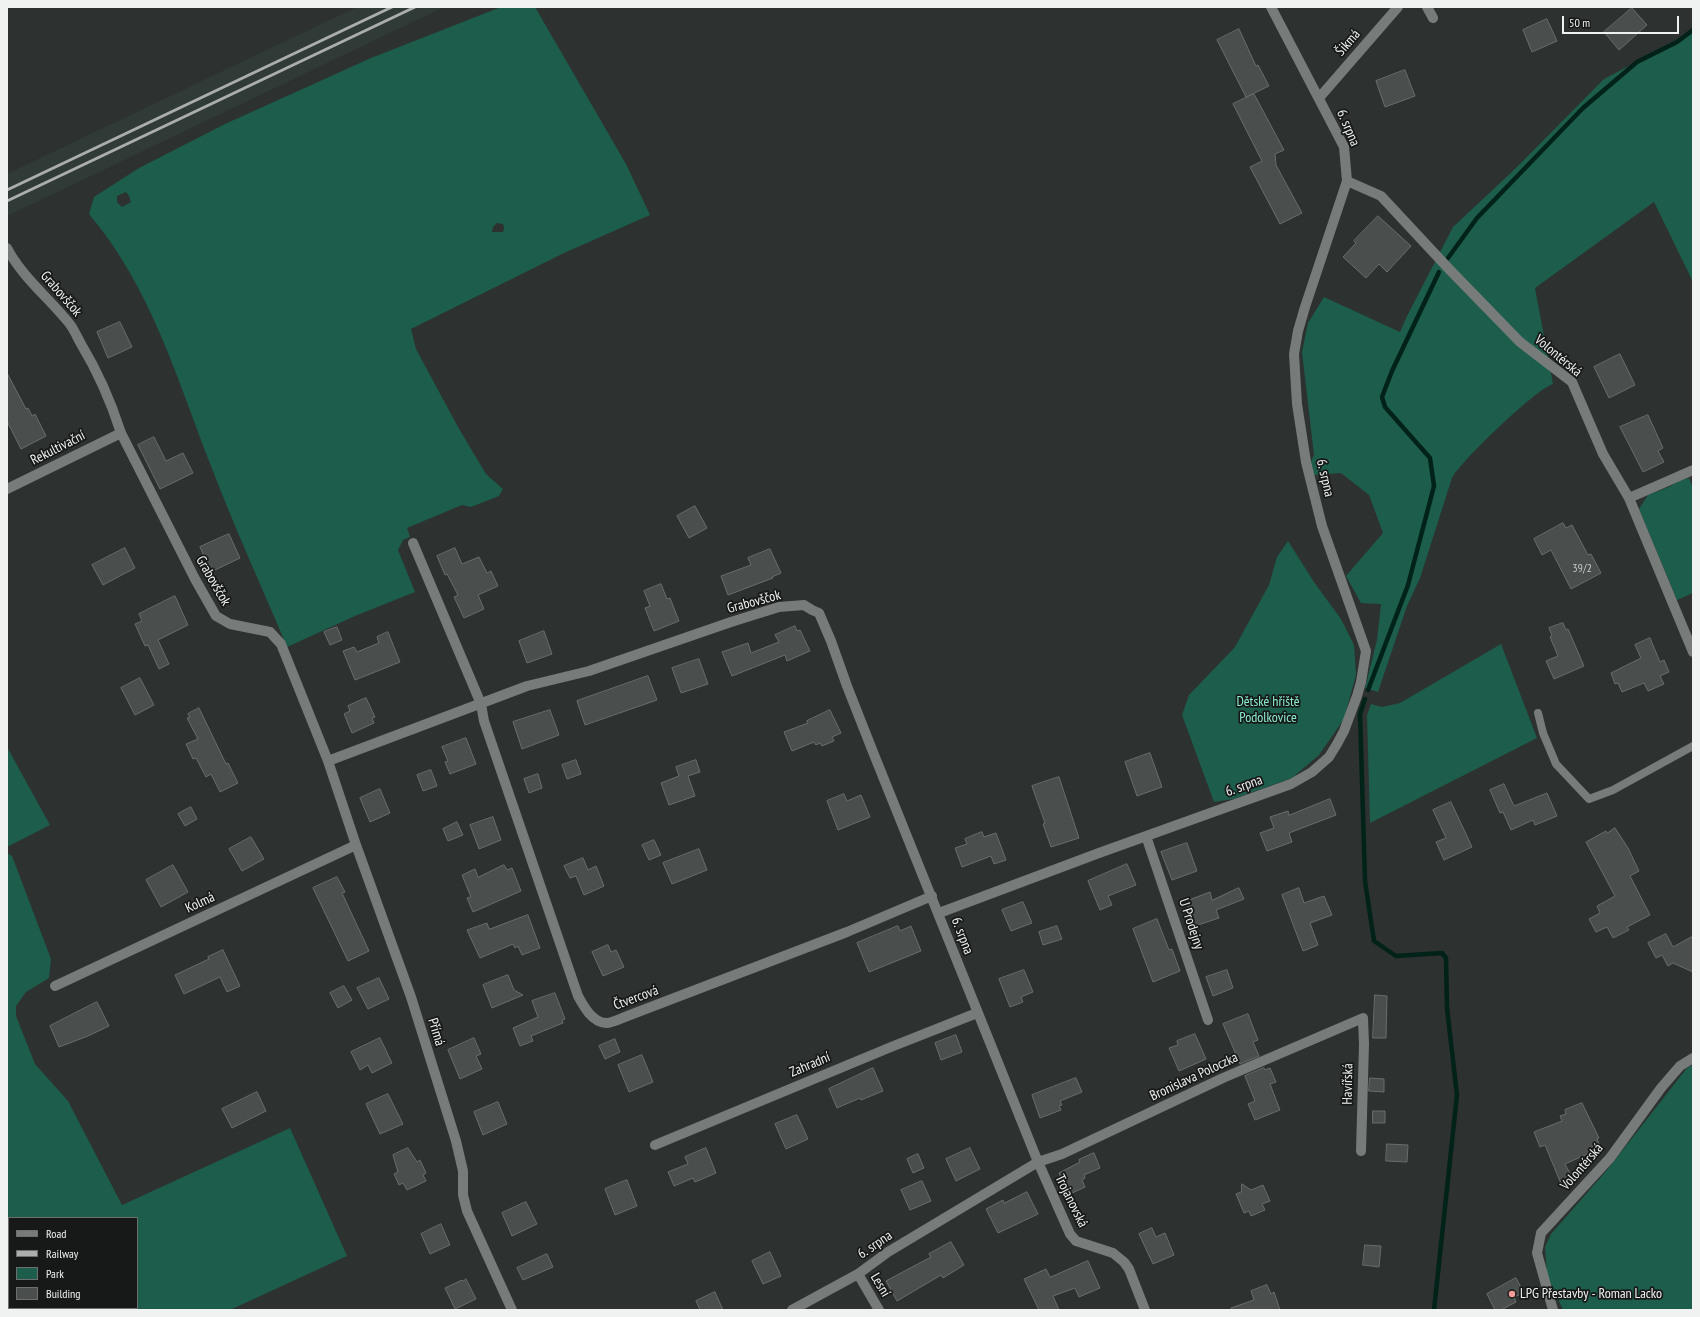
<!DOCTYPE html>
<html>
<head>
<meta charset="utf-8">
<style>
  body { margin:0 }
  #map { position:relative; width:1700px; height:1317px; overflow:hidden; background:#2d3130; font-family:"PT Sans Narrow",sans-serif }
  canvas { display:block }
  .frame { position:absolute; inset:0; border:8px solid #eff2f1; pointer-events:none }
  .legend { position:absolute; left:8px; top:1217px; width:130px; height:92px; box-sizing:border-box; background:#171818; border:1px solid #6d6f6f; margin:0; padding:5px 7px; list-style:none; font-size:12px; color:#eff2f1 }
  .legend li { display:flex; align-items:center; gap:8px; height:20px }
  .legend b { width:20px; border:1px solid #6d6f6f }
  .scale { position:absolute; left:1562px; top:16px; width:117px; height:18px; box-sizing:border-box; border:2px solid #eff2f1; border-top:0; padding-left:5px; font-size:12px; line-height:14px; white-space:nowrap; color:#eff2f1; -webkit-text-stroke:3px #171818; paint-order:stroke }
</style>
</head>
<body>
<div id="map">
<canvas width="1700" height="1317"></canvas>
<div class="frame"></div>
<ul class="legend">
<li><b style="height:5px;background:#777b7a"></b>Road</li>
<li><b style="height:5px;background:#abaead"></b>Railway</li>
<li><b style="height:11px;background:#1c5d4c"></b>Park</li>
<li><b style="height:11px;background:#4a4e4d"></b>Building</li>
</ul>
<div class="scale">50 m</div>
</div>
<script>
const c = document.querySelector('canvas').getContext('2d');
c.lineJoin = 'round';
function fill(path, color) { c.fillStyle = color; c.fill(path, 'evenodd'); }
function stroke(path, color, width, dash) { c.strokeStyle = color; c.lineWidth = width; c.lineCap = dash ? 'butt' : 'round'; c.setLineDash(dash || []); c.stroke(path); }
function label(font, color, halo, rows, align = 'center') {
  c.font = font + ' "PT Sans Narrow",sans-serif'; c.lineWidth = 3.5; c.setLineDash([]); c.textBaseline = 'middle'; c.strokeStyle = halo; c.fillStyle = color; for (const [text, x, y, turn = 0] of rows) {
    c.save(); c.translate(x, y); c.rotate((+turn || 0) * Math.PI / 180); c.textAlign = isNaN(turn) ? turn : align; if (halo) c.strokeText(text, 0, 0); c.fillText(text, 0, 0); c.restore();
  }
}
const built = new Path2D(`
  M 357,7 L 444,7 L 7,216 L 7,174 Z`);
const green = new Path2D(`
  M 501,7 L 535,7 L 626,164 L 650,215 L 564,253 L 411,329 L 416,349 L 458,427 L 486,474 L 503,489 L 499,496 L 471,507 L 462,505 L 407,528 L 410,537 L 403,540 L 398,550 L 415,592 L 355,616 L 287,647 C 262,587 234,527 211,466 C 177,379 151,287 89,214 L 94,197 L 139,168 L 225,124 L 371,58 ZM 126,192 L 129,196 L 131,202 L 122,207 L 117,202 L 117,196 ZM 497,223 L 503,224 L 504,228 L 503,232 L 492,232 L 493,227 Z
  M 1693,30 L 1693,282 L 1654,202 L 1535,288 L 1553,384 C 1536,389 1461,461 1452,478 L 1420,578 L 1407,606 L 1378,692 L 1365,688 L 1377,640 L 1381,604 L 1361,603 L 1346,576 L 1383,533 L 1369,495 L 1341,473 L 1304,476 L 1314,455 L 1302,352 L 1308,323 L 1324,297 L 1400,332 L 1406,318 L 1453,227 L 1516,168 L 1604,79 L 1657,51 L 1656,53 L 1677,42 Z
  M 1689,478 L 1693,488 L 1693,593 L 1677,600 L 1639,509 L 1648,495 L 1671,486 L 1675,482 Z
  M 1288,541 L 1314,582 L 1341,619 L 1354,645 L 1356,675 L 1344,719 L 1319,755 L 1292,778 L 1233,799 L 1214,802 L 1182,715 L 1189,695 L 1235,647 L 1269,585 L 1277,557 Z
  M 1501,644 L 1537,738 L 1370,823 L 1367,715 L 1371,704 L 1382,707 L 1400,703 Z
  M 7,747 L 50,825 L 7,847 Z
  M 7,853 L 12,856 L 51,959 L 49,978 L 26,992 L 16,1006 L 16,1016 L 35,1064 L 68,1101 L 122,1205 L 290,1128 L 347,1256 L 230,1310 L 123,1310 L 120,1308 L 137,1308 L 137,1218 L 9,1218 L 9,1255 L 7,1255 Z
  M 1693,1065 L 1693,1310 L 1563,1310 L 1547,1275 L 1545,1247 L 1551,1234 L 1607,1170 L 1687,1068 Z
  M 7,1270 L 9,1271 L 9,1308 L 93,1308 L 97,1310 L 7,1310 Z`);
const stream = new Path2D(`
  M 1448,258 L 1477,218 L 1583,108 L 1637,62 L 1677,42 L 1693,30
  M 1368,690 L 1408,585 L 1434,486 L 1430,458 L 1385,407 L 1382,397 L 1392,371 L 1439,272
  M 1365,699 L 1360,714 L 1365,881 L 1374,941 L 1396,956 L 1442,953 L 1446,958 L 1447,1008 L 1457,1095 L 1434,1310
  M 7,1267 L 9,1268
  M 105,1308 L 109,1310`);
const building = new Path2D(`
  M 1632,8 L 1647,25 L 1619,50 L 1604,32 Z
  M 1547,19 L 1557,41 L 1532,52 L 1523,30 Z
  M 1239,29 L 1256,66 L 1258,65 L 1269,86 L 1246,97 L 1217,40 Z
  M 1405,70 L 1415,96 L 1385,107 L 1376,81 Z
  M 1254,94 L 1284,150 L 1275,154 L 1276,165 L 1302,213 L 1280,224 L 1250,167 L 1262,161 L 1233,104 Z
  M 1378,216 L 1411,246 L 1387,272 L 1379,264 L 1366,278 L 1343,257 L 1356,243 L 1354,241 Z
  M 120,322 L 132,347 L 108,358 L 97,332 Z
  M 1620,354 L 1635,385 L 1609,398 L 1594,367 Z
  M 7,373 L 26,409 L 28,408 L 32,416 L 35,414 L 46,436 L 21,449 L 7,421 Z
  M 1648,415 L 1663,448 L 1658,451 L 1664,462 L 1643,472 L 1620,427 Z
  M 154,437 L 166,461 L 183,453 L 193,473 L 160,489 L 138,445 Z
  M 695,506 L 707,528 L 689,538 L 677,516 Z
  M 1563,523 L 1566,528 L 1572,525 L 1588,555 L 1591,554 L 1601,573 L 1571,589 L 1551,550 L 1542,555 L 1534,539 Z
  M 229,534 L 240,558 L 211,572 L 200,547 Z
  M 125,548 L 135,568 L 103,585 L 92,565 Z
  M 455,548 L 462,564 L 479,557 L 487,573 L 491,571 L 498,586 L 478,595 L 484,609 L 464,618 L 454,597 L 458,595 L 447,574 L 445,575 L 437,556 Z
  M 770,549 L 781,573 L 772,577 L 773,578 L 728,595 L 721,576 L 751,565 L 748,558 Z
  M 661,584 L 667,599 L 670,598 L 679,621 L 654,631 L 645,608 L 650,606 L 644,591 Z
  M 175,596 L 188,625 L 158,640 L 169,664 L 159,669 L 148,645 L 145,646 L 135,624 L 142,621 L 139,614 Z
  M 1563,623 L 1566,630 L 1568,629 L 1584,666 L 1554,679 L 1546,661 L 1558,656 L 1550,637 L 1552,636 L 1549,628 Z
  M 795,626 L 797,631 L 800,630 L 810,651 L 787,661 L 785,655 L 732,676 L 722,652 L 748,643 L 751,653 L 779,642 L 775,635 Z
  M 337,627 L 342,640 L 330,645 L 324,632 Z
  M 544,631 L 552,654 L 527,663 L 519,641 Z
  M 388,632 L 400,662 L 355,680 L 343,651 L 354,647 L 357,652 L 379,643 L 377,637 Z
  M 1650,638 L 1660,662 L 1664,660 L 1669,672 L 1660,676 L 1664,684 L 1648,691 L 1644,683 L 1622,692 L 1618,683 L 1615,684 L 1611,673 L 1641,658 L 1635,645 Z
  M 699,659 L 708,684 L 681,693 L 672,668 Z
  M 648,676 L 657,700 L 585,725 L 577,701 Z
  M 140,678 L 154,705 L 135,715 L 121,688 Z
  M 366,698 L 375,717 L 372,718 L 374,723 L 352,733 L 344,714 L 350,711 L 348,706 Z
  M 199,708 L 226,764 L 228,763 L 238,783 L 220,792 L 211,774 L 206,777 L 196,758 L 193,759 L 186,744 L 198,739 L 187,718 L 190,717 L 188,714 Z
  M 550,710 L 559,735 L 522,749 L 513,722 Z
  M 830,710 L 841,733 L 832,737 L 834,741 L 822,746 L 820,743 L 816,745 L 814,742 L 792,751 L 784,732 L 808,723 L 807,721 Z
  M 466,738 L 476,764 L 450,774 L 445,762 L 448,761 L 442,747 Z
  M 1150,753 L 1162,787 L 1137,796 L 1125,762 Z
  M 576,760 L 581,774 L 567,779 L 562,765 Z
  M 696,760 L 700,772 L 688,776 L 695,796 L 669,805 L 661,783 L 679,776 L 676,767 Z
  M 431,770 L 437,786 L 423,791 L 417,775 Z
  M 538,774 L 542,788 L 529,793 L 524,779 Z
  M 1059,777 L 1079,838 L 1051,847 L 1043,824 L 1045,823 L 1032,786 Z
  M 1504,784 L 1514,806 L 1547,793 L 1557,816 L 1535,825 L 1533,820 L 1511,830 L 1503,812 L 1500,813 L 1490,790 Z
  M 380,789 L 390,813 L 370,822 L 360,798 Z
  M 844,794 L 847,801 L 861,795 L 870,817 L 838,830 L 827,801 Z
  M 1330,799 L 1336,815 L 1289,833 L 1292,842 L 1267,851 L 1260,833 L 1274,828 L 1270,817 L 1288,811 L 1289,815 Z
  M 1451,802 L 1472,847 L 1444,860 L 1436,842 L 1446,838 L 1433,810 Z
  M 191,807 L 197,819 L 185,826 L 178,814 Z
  M 493,817 L 501,840 L 479,849 L 470,825 Z
  M 457,822 L 463,835 L 448,841 L 443,829 Z
  M 1615,828 L 1628,848 L 1639,871 L 1630,876 L 1650,915 L 1627,927 L 1629,930 L 1613,938 L 1607,927 L 1596,932 L 1589,919 L 1600,913 L 1597,906 L 1615,896 L 1586,842 L 1606,831 L 1607,833 Z
  M 982,832 L 984,837 L 996,833 L 1006,860 L 994,864 L 991,856 L 962,867 L 955,848 L 967,844 L 965,839 Z
  M 251,837 L 264,859 L 242,871 L 229,849 Z
  M 654,840 L 661,855 L 649,860 L 642,845 Z
  M 1187,843 L 1197,871 L 1172,880 L 1161,852 Z
  M 699,849 L 707,870 L 672,884 L 663,863 Z
  M 583,858 L 588,870 L 596,866 L 604,886 L 584,895 L 576,876 L 570,878 L 564,866 Z
  M 1127,864 L 1136,885 L 1108,896 L 1112,905 L 1100,910 L 1088,881 Z
  M 173,865 L 188,892 L 161,907 L 146,880 Z
  M 504,865 L 507,870 L 512,868 L 521,891 L 473,912 L 467,898 L 471,897 L 462,875 L 475,869 L 478,877 Z
  M 337,877 L 345,892 L 342,893 L 369,951 L 348,961 L 313,888 Z
  M 1239,888 L 1244,899 L 1216,910 L 1219,918 L 1195,926 L 1186,901 L 1210,892 L 1212,900 Z
  M 1299,888 L 1304,903 L 1324,896 L 1332,915 L 1310,923 L 1318,945 L 1303,951 L 1282,895 Z
  M 1023,902 L 1032,923 L 1011,931 L 1002,910 Z
  M 528,915 L 540,948 L 522,955 L 518,946 L 515,948 L 513,944 L 480,958 L 467,930 L 487,923 L 489,929 Z
  M 1157,919 L 1169,950 L 1172,949 L 1180,971 L 1153,982 L 1133,929 Z
  M 898,926 L 900,931 L 911,926 L 921,951 L 869,972 L 857,943 Z
  M 1057,926 L 1062,939 L 1043,945 L 1039,932 Z
  M 1666,934 L 1673,947 L 1693,936 L 1693,972 L 1673,963 L 1668,966 L 1662,955 L 1656,958 L 1648,943 Z
  M 608,945 L 611,952 L 616,950 L 624,967 L 603,976 L 592,952 Z
  M 223,950 L 240,986 L 227,992 L 220,977 L 184,994 L 175,975 L 209,959 L 208,957 Z
  M 1024,970 L 1033,992 L 1021,997 L 1023,1002 L 1010,1007 L 999,979 Z
  M 1227,970 L 1233,988 L 1213,996 L 1206,977 Z
  M 508,975 L 514,990 L 523,995 L 492,1008 L 483,985 Z
  M 379,978 L 389,999 L 368,1009 L 357,988 Z
  M 344,986 L 352,1000 L 338,1008 L 330,993 Z
  M 555,993 L 565,1019 L 562,1020 L 563,1023 L 531,1036 L 533,1041 L 520,1046 L 513,1028 L 538,1017 L 532,1001 Z
  M 1375,995 L 1387,996 L 1386,1038 L 1373,1038 Z
  M 97,1002 L 109,1026 L 88,1036 L 59,1047 L 50,1026 Z
  M 1248,1014 L 1258,1040 L 1253,1042 L 1259,1056 L 1240,1064 L 1223,1024 Z
  M 1195,1034 L 1206,1059 L 1179,1071 L 1169,1048 L 1178,1045 L 1177,1041 Z
  M 956,1035 L 962,1052 L 941,1060 L 935,1043 Z
  M 380,1038 L 392,1063 L 372,1073 L 368,1065 L 360,1070 L 351,1052 Z
  M 474,1038 L 481,1054 L 476,1056 L 482,1069 L 460,1079 L 448,1050 Z
  M 615,1039 L 620,1052 L 605,1059 L 599,1046 Z
  M 642,1055 L 653,1082 L 629,1092 L 618,1065 Z
  M 873,1068 L 883,1091 L 861,1100 L 860,1098 L 837,1108 L 829,1089 Z
  M 1264,1068 L 1265,1070 L 1270,1068 L 1276,1082 L 1270,1084 L 1280,1110 L 1255,1120 L 1248,1104 L 1255,1101 L 1245,1076 Z
  M 1076,1078 L 1082,1092 L 1060,1101 L 1062,1105 L 1059,1106 L 1061,1110 L 1040,1118 L 1032,1095 Z
  M 1370,1078 L 1384,1079 L 1384,1092 L 1369,1091 Z
  M 257,1092 L 266,1111 L 232,1128 L 222,1109 Z
  M 388,1094 L 403,1124 L 380,1134 L 366,1104 Z
  M 498,1102 L 507,1124 L 483,1135 L 474,1112 Z
  M 1582,1103 L 1599,1138 L 1597,1139 L 1601,1148 L 1565,1164 L 1573,1179 L 1562,1186 L 1545,1145 L 1540,1147 L 1534,1132 L 1562,1121 L 1560,1116 L 1566,1114 L 1565,1110 Z
  M 1373,1111 L 1385,1111 L 1385,1123 L 1373,1123 Z
  M 797,1115 L 808,1139 L 786,1149 L 775,1124 Z
  M 1387,1144 L 1408,1145 L 1407,1162 L 1386,1161 Z
  M 408,1148 L 417,1162 L 420,1160 L 426,1173 L 423,1175 L 426,1181 L 407,1190 L 403,1183 L 399,1185 L 394,1174 L 398,1172 L 393,1155 Z
  M 706,1148 L 716,1173 L 695,1182 L 693,1178 L 674,1186 L 668,1172 L 688,1164 L 685,1157 Z
  M 970,1148 L 980,1169 L 956,1181 L 946,1159 Z
  M 1094,1153 L 1100,1168 L 1084,1175 L 1085,1178 L 1082,1180 L 1085,1187 L 1068,1195 L 1059,1173 L 1080,1162 L 1079,1160 Z
  M 918,1154 L 924,1168 L 913,1173 L 907,1159 Z
  M 627,1180 L 637,1206 L 615,1215 L 605,1189 Z
  M 922,1181 L 931,1201 L 910,1210 L 901,1190 Z
  M 1242,1184 L 1251,1190 L 1263,1185 L 1270,1201 L 1262,1204 L 1265,1210 L 1251,1216 L 1249,1211 L 1244,1213 L 1236,1194 L 1241,1192 Z
  M 1027,1192 L 1038,1214 L 998,1233 L 986,1209 L 1003,1200 L 1004,1203 Z
  M 526,1202 L 537,1224 L 512,1236 L 502,1213 Z
  M 441,1224 L 450,1245 L 430,1254 L 421,1234 Z
  M 1152,1228 L 1156,1237 L 1165,1233 L 1174,1255 L 1153,1264 L 1139,1234 Z
  M 951,1242 L 964,1265 L 943,1278 L 941,1275 L 897,1301 L 886,1281 L 931,1257 L 929,1254 Z
  M 1365,1245 L 1381,1246 L 1379,1267 L 1363,1265 Z
  M 770,1252 L 781,1276 L 763,1284 L 752,1261 Z
  M 547,1254 L 553,1267 L 523,1280 L 517,1268 Z
  M 1088,1261 L 1100,1288 L 1079,1297 L 1075,1288 L 1053,1296 L 1059,1310 L 1039,1310 L 1024,1279 L 1046,1269 L 1050,1277 Z
  M 1516,1278 L 1523,1291 L 1520,1293 L 1521,1294 L 1514,1297 L 1516,1302 L 1501,1310 L 1495,1310 L 1487,1294 Z
  M 466,1279 L 476,1299 L 455,1309 L 445,1288 L 462,1280 L 463,1281 Z
  M 1267,1285 L 1271,1294 L 1274,1292 L 1280,1310 L 1231,1310 L 1231,1308 L 1254,1300 L 1251,1291 Z
  M 715,1292 L 723,1310 L 700,1310 L 696,1301 Z`);
const lane = new Path2D(`
  M 1538,713 L 1543,733 L 1556,764 L 1589,799 L 1613,790 L 1693,746`);
const street = new Path2D(`
  M 1427,7 L 1433,18
  M 1319,98 L 1398,7
  M 1347,181 L 1381,196 L 1449,269 L 1520,342 L 1572,382 L 1603,454 L 1629,498 L 1693,652
  M 7,248 C 22,277 49,298 69,323 C 74,329 77,337 81,344 C 98,372 111,402 121,433 L 195,579 L 216,616 L 230,624 L 270,632 L 281,644 L 328,761 L 527,686 L 589,671 L 731,622 L 779,607 L 804,605 L 812,610 L 819,613 L 831,641 L 847,686 L 873,752 L 1038,1162 L 888,1252 L 858,1274 L 792,1310
  M 7,489 L 121,433
  M 1629,498 L 1693,470
  M 413,543 L 481,704 L 484,721 L 578,996 C 584,1007 592,1022 606,1023 C 613,1023 624,1017 630,1015 L 847,932 L 932,896
  M 328,761 L 356,845 L 411,997 L 456,1141 L 463,1171 L 463,1195 L 467,1211 L 512,1310
  M 1146,836 L 1208,1020
  M 939,913 L 1099,853 L 1291,784 L 1312,772 L 1329,757 L 1337,744 L 1344,731 L 1357,696 L 1361,682 L 1366,651 L 1322,526 L 1306,462 L 1297,404 L 1294,354 L 1298,331 L 1305,307 L 1347,181 L 1344,147 L 1271,7
  M 55,986 L 356,845
  M 655,1145 L 891,1047 L 977,1013
  M 858,1274 L 879,1310
  M 1145,1310 L 1129,1269 L 1124,1262 L 1113,1253 L 1076,1241 L 1070,1234 L 1038,1162 L 1062,1154 L 1223,1078 L 1363,1018 L 1364,1044 L 1361,1151
  M 1553,1310 L 1537,1253 L 1541,1233 L 1610,1158 L 1661,1088 L 1680,1066 L 1693,1058`);
const rail = new Path2D(`
  M 7,190 L 392,7
  M 7,201 L 415,7`);
const markers = [
  [1512,1294,4,"#f59b98"]
];
const numberNames = [
  ["39/2",1582,569]
];
const streetNames = [
  ["Šikmá",1348,43,-49],
  ["6. srpna",1348,128,67],
  ["Grabovščok",61,294,49],
  ["Volontérská",1558,356,40],
  ["Rekultivační",58,448,-27],
  ["6. srpna",1325,478,77],
  ["Grabovščok",213,581,60],
  ["Grabovščok",754,602,-15],
  ["6. srpna",1244,786,-20],
  ["Kolmá",200,903,-25],
  ["U Prodejny",1191,924,72],
  ["6. srpna",962,936,69],
  ["Čtvercová",636,998,-20],
  ["Přímá",436,1032,73],
  ["Zahradní",810,1065,-23],
  ["Bronislava Poloczka",1194,1077,-25],
  ["Havířská",1348,1084,-89],
  ["Volontérská",1582,1167,-49],
  ["Trojanovská",1071,1201,64],
  ["6. srpna",875,1245,-34],
  ["Lesní",880,1285,59]
];
const parkNames = [
  ["Dětské hřiště",1268,702],
  ["Podolkovice",1268,718]
];
const poiNames = [
  ["LPG Přestavby - Roman Lacko",1520,1294]
];
fill(built, '#303b37');
fill(green, '#1c5d4c');
stroke(stream, '#002219', 4.5);
fill(building, '#4a4e4d');
stroke(building, '#696d6c', 1);
stroke(lane, '#777b7a', 8);
stroke(street, '#777b7a', 10);
stroke(rail, '#abaead', 3);
for (const [x, y, r, color] of markers) { const dot = new Path2D(); dot.arc(x, y, r, 0, 2 * Math.PI); c.fillStyle = color; c.fill(dot); stroke(dot, '#171818', 1.5); }
label('12px', '#c6c9c8', null, numberNames);
label('14px', '#eff2f1', '#171818', streetNames);
label('14px', '#89edce', '#171818', parkNames);
label('14px', '#eff2f1', '#171818', poiNames, 'left');
</script>
</body>
</html>
